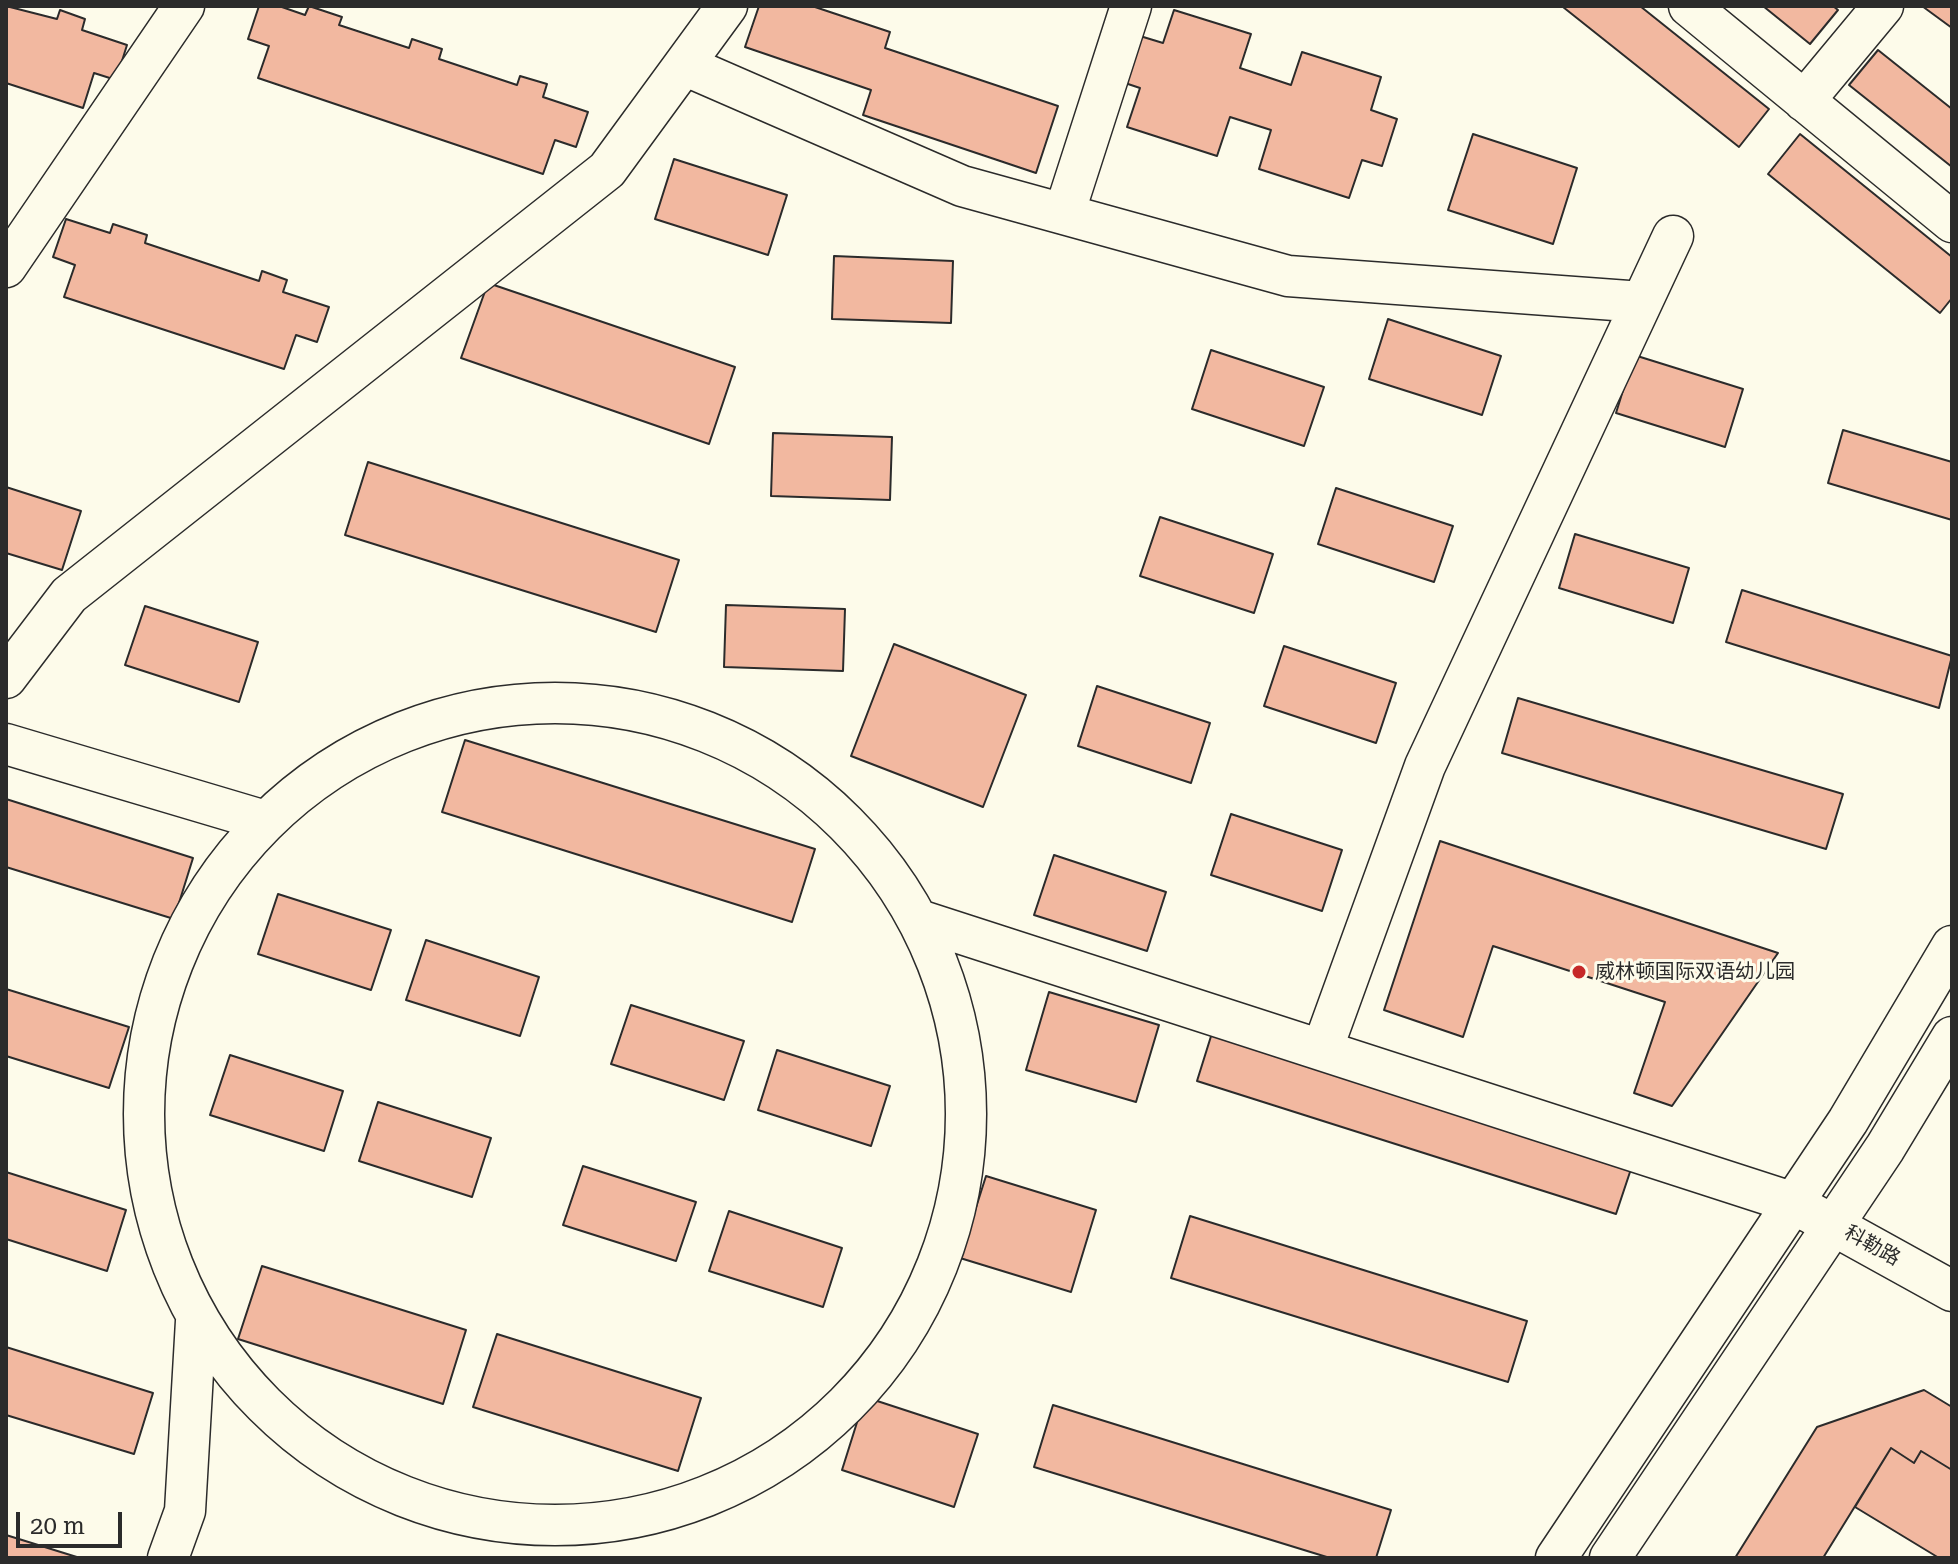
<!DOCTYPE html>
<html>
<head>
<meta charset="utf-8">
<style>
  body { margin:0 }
  #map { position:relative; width:1958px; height:1564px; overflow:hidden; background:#fdfbea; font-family:"Roboto Serif",serif }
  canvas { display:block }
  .frame { position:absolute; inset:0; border:8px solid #2b2b2b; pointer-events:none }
  .scale { position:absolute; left:16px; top:1512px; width:106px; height:36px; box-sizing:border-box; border:4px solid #2b2b2b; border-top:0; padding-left:10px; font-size:24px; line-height:28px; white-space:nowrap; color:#2b2b2b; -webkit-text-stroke:6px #fdfbea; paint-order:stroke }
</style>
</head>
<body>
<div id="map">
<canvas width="1958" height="1564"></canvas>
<div class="frame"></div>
<div class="scale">20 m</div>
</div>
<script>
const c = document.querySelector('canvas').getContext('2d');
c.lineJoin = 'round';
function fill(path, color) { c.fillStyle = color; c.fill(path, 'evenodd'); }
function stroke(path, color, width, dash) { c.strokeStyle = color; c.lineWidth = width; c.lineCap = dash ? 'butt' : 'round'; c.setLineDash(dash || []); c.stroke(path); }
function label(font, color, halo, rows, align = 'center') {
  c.font = font + ' "Roboto Serif","Noto Sans SC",serif'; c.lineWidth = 6; c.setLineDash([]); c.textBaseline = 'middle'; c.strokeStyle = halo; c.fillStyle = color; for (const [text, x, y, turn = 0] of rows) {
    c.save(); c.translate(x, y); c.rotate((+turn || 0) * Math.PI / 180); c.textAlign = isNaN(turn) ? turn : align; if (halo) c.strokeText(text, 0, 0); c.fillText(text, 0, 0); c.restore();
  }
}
const building = new Path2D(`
  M 6,6 L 57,19 L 60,10 L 85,19 L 82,30 L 127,45 L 116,80 L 94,73 L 83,108 L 6,83 Z
  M 259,6 L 279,6 L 305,15 L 309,6 L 342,17 L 339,25 L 409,48 L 412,39 L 442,49 L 439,59 L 517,85 L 520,76 L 547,84 L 543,97 L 588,112 L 576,147 L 555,140 L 543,174 L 258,78 L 269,46 L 248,39 Z
  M 759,6 L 812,6 L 890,32 L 885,48 L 1058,106 L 1036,173 L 863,115 L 871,90 L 745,47 Z
  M 1640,6 L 1769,109 L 1739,147 L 1563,7 Z
  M 1763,6 L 1833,6 L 1838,10 L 1810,44 Z
  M 1922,6 L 1952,6 L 1952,28 Z
  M 1174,10 L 1251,34 L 1240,68 L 1291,85 L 1302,52 L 1381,77 L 1371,110 L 1397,119 L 1382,166 L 1362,160 L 1349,198 L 1259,169 L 1271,130 L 1230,117 L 1217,156 L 1127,127 L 1140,88 L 1125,83 L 1140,36 L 1163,43 Z
  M 1878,50 L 1952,109 L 1952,167 L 1849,85 Z
  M 1473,134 L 1577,168 L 1553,244 L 1448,210 Z
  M 1800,134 L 1952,257 L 1952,298 L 1940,313 L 1768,174 Z
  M 674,159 L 787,195 L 768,255 L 655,219 Z
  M 66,219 L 110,233 L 113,224 L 147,235 L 145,243 L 259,281 L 262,271 L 287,280 L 283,292 L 329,307 L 317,342 L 296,335 L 284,369 L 64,297 L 75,265 L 53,257 Z
  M 834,256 L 953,261 L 951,323 L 832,319 Z
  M 488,283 L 735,367 L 709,444 L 461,358 Z
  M 1388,319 L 1501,356 L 1482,415 L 1369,379 Z
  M 1211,350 L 1324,387 L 1304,446 L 1192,409 Z
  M 1634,355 L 1743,389 L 1725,447 L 1616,413 Z
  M 1843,430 L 1952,462 L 1952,520 L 1828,483 Z
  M 773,433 L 892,437 L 890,500 L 771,496 Z
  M 368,462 L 679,560 L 656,632 L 345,535 Z
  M 6,487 L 81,511 L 62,570 L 6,553 Z
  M 1336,488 L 1453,526 L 1434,582 L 1318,544 Z
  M 1160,517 L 1273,554 L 1254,613 L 1140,576 Z
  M 1575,534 L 1689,568 L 1673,623 L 1559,588 Z
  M 1742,590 L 1952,656 L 1939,708 L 1726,642 Z
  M 726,605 L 845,609 L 843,671 L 724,667 Z
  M 145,606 L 258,642 L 239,702 L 125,665 Z
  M 894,644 L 1026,695 L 983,807 L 851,756 Z
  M 1284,646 L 1396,683 L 1376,743 L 1264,706 Z
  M 1097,686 L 1210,723 L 1191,783 L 1078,746 Z
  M 1518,698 L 1843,794 L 1826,849 L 1502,753 Z
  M 465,740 L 815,849 L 792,922 L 442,812 Z
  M 6,799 L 193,858 L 174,919 L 6,867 Z
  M 1231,814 L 1342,850 L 1322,911 L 1211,875 Z
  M 1440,841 L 1778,953 L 1672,1106 L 1634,1093 L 1665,1002 L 1493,946 L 1463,1037 L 1384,1010 Z
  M 1054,855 L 1166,892 L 1147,951 L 1034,915 Z
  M 278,894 L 391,930 L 371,990 L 258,954 Z
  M 426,940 L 539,977 L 520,1036 L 406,1000 Z
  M 6,989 L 129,1027 L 109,1088 L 6,1056 Z
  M 1049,992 L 1159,1025 L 1136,1102 L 1026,1070 Z
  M 631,1005 L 744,1041 L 724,1100 L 611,1064 Z
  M 1212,1033 L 1632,1166 L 1616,1214 L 1197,1081 Z
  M 777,1050 L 890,1086 L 871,1146 L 758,1110 Z
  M 230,1055 L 343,1091 L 324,1151 L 210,1115 Z
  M 378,1102 L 491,1138 L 472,1197 L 359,1161 Z
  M 583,1166 L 696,1202 L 676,1261 L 563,1225 Z
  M 6,1172 L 126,1210 L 107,1271 L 6,1239 Z
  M 986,1176 L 1096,1210 L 1071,1292 L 960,1258 Z
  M 729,1211 L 842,1248 L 823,1307 L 709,1271 Z
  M 1190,1216 L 1527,1321 L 1508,1382 L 1171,1278 Z
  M 262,1266 L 466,1330 L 443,1404 L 238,1339 Z
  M 497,1334 L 701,1398 L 678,1471 L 473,1407 Z
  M 6,1347 L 153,1393 L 134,1454 L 6,1415 Z
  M 1924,1390 L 1952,1407 L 1952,1470 L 1921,1451 L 1914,1463 L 1891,1448 L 1823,1558 L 1735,1558 L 1817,1427 Z
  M 865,1397 L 978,1434 L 954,1507 L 842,1470 Z
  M 1053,1405 L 1391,1510 L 1376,1558 L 1330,1558 L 1034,1467 Z
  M 1891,1448 L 1914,1463 L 1921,1451 L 1952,1470 L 1952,1558 L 1939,1558 L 1855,1507 Z
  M 6,1535 L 80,1558 L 6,1558 Z`);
const minor = new Path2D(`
  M 1689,6 L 1952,222
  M 684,65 L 962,186 L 1288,276 L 1642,302
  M 1804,101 L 1883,6
  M 1064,214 L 1131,6
  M 6,267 L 184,6
  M 6,678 L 69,595 L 607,170 L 727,6
  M144 1114a411 411 0 1 1 822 0a411 411 0 1 1-822 0Z
  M 6,744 L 265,821
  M 922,921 L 1791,1202 L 1952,1291
  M 1322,1050 L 1425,766 L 1673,236
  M 168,1558 L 185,1511 L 196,1321
  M 1556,1558 L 1848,1121 L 1952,946
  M 1610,1558 L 1885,1148 L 1952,1037`);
const markers = [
  [1579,972,8,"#c62828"]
];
const poiNames = [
  ["威林顿国际双语幼儿园",1595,972]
];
const streetNames = [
  ["科勒路",1872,1246,29]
];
fill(building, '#f2b8a0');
stroke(building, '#2b2b2b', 2);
stroke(minor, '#2b2b2b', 43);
stroke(minor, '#fdfbea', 40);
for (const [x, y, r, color] of markers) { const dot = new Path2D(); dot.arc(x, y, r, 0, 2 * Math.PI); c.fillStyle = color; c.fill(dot); stroke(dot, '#fdfbea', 3); }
label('20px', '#2b2b2b', '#fdfbea', poiNames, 'left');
label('20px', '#2b2b2b', '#fdfbea', streetNames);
</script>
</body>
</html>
